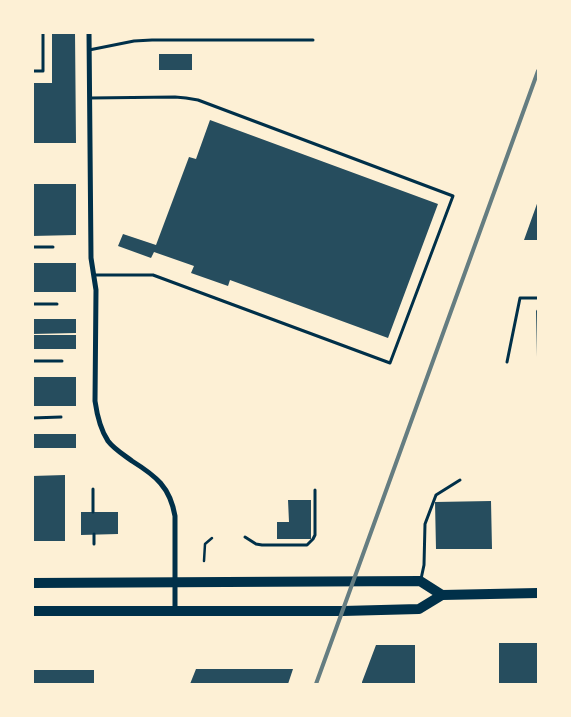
<!DOCTYPE html>
<html>
<head>
<meta charset="utf-8">
<style>
  body { margin:0 }
  #map { position:relative; width:571px; height:717px; overflow:hidden; background:#fdf0d5; font-family:Helvetica,sans-serif }
  canvas { display:block }
  .frame { position:absolute; inset:0; border:34px solid #fdf0d5; pointer-events:none }
</style>
</head>
<body>
<div id="map">
<canvas width="571" height="717"></canvas>
<div class="frame"></div>
</div>
<script>
const c = document.querySelector('canvas').getContext('2d');
c.lineJoin = 'round';
function fill(path, color) { c.fillStyle = color; c.fill(path, 'evenodd'); }
function stroke(path, color, width, dash) { c.strokeStyle = color; c.lineWidth = width; c.lineCap = dash ? 'butt' : 'round'; c.setLineDash(dash || []); c.stroke(path); }
const building = new Path2D(`
  M 52,32 L 75,32 L 76,143 L 32,143 L 32,83 L 52,83 Z
  M 159,54 L 192,54 L 192,70 L 159,70 Z
  M 210,120 L 438,204 L 388,338 L 230,280 L 228,286 L 191,273 L 194,266 L 154,252 L 151,258 L 118,246 L 123,234 L 156,245 L 189,157 L 196,159 Z
  M 32,184 L 76,184 L 76,235 L 32,236 Z
  M 538,201 L 538,240 L 524,240 Z
  M 32,263 L 76,263 L 76,292 L 32,292 Z
  M 538,308 L 538,357 L 537,357 L 536,311 Z
  M 32,319 L 76,319 L 76,333 L 32,334 Z
  M 32,335 L 76,335 L 76,349 L 32,349 Z
  M 32,377 L 76,377 L 76,406 L 32,406 Z
  M 32,434 L 76,434 L 76,448 L 32,448 Z
  M 65,475 L 65,541 L 32,541 L 32,476 Z
  M 288,500 L 311,500 L 311,539 L 277,539 L 277,522 L 289,522 Z
  M 491,501 L 492,549 L 436,549 L 435,502 Z
  M 81,512 L 118,512 L 118,534 L 81,535 Z
  M 499,643 L 538,643 L 538,684 L 499,684 Z
  M 376,645 L 415,645 L 415,684 L 362,684 L 362,682 Z
  M 196,669 L 293,669 L 288,684 L 190,684 Z
  M 32,670 L 94,670 L 94,684 L 32,684 Z`);
const path = new Path2D(`
  M 204,561 L 205,544 L 212,538`);
const service = new Path2D(`
  M 89,50 L 134,41 L 152,40 L 313,40
  M 32,71 L 43,71 L 43,32
  M 90,98 L 175,97 L 186,98 L 198,100 L 453,196 L 390,363 L 153,275 L 94,275
  M 32,247 L 53,247
  M 32,304 L 57,304
  M 32,361 L 62,361
  M 507,362 L 520,298 L 538,298
  M 32,418 L 61,417
  M 93,489 L 93,512
  M 94,534 L 94,544
  M 245,537 L 256,544 L 262,545 L 307,545 L 313,539 L 315,535 L 315,490
  M 421,579 L 424,565 L 425,524 L 436,495 L 460,480`);
const minor = new Path2D(`
  M 89,32 L 91,258 L 96,290 L 95,401 C 97,415 100,429 108,441 C 114,449 124,455 132,461 C 156,476 170,487 175,516 L 175,611`);
const primary = new Path2D(`
  M 32,583 L 420,581 L 442,595
  M 32,611 L 343,611 L 419,609 L 442,595 L 538,593`);
const rail = new Path2D(`
  M 316,684 L 538,71`);
fill(building, '#264d5e');
stroke(path, '#003049', 2.5);
stroke(service, '#003049', 3);
stroke(minor, '#003049', 5);
stroke(primary, '#003049', 10);
stroke(rail, '#657d81', 4);
</script>
</body>
</html>
